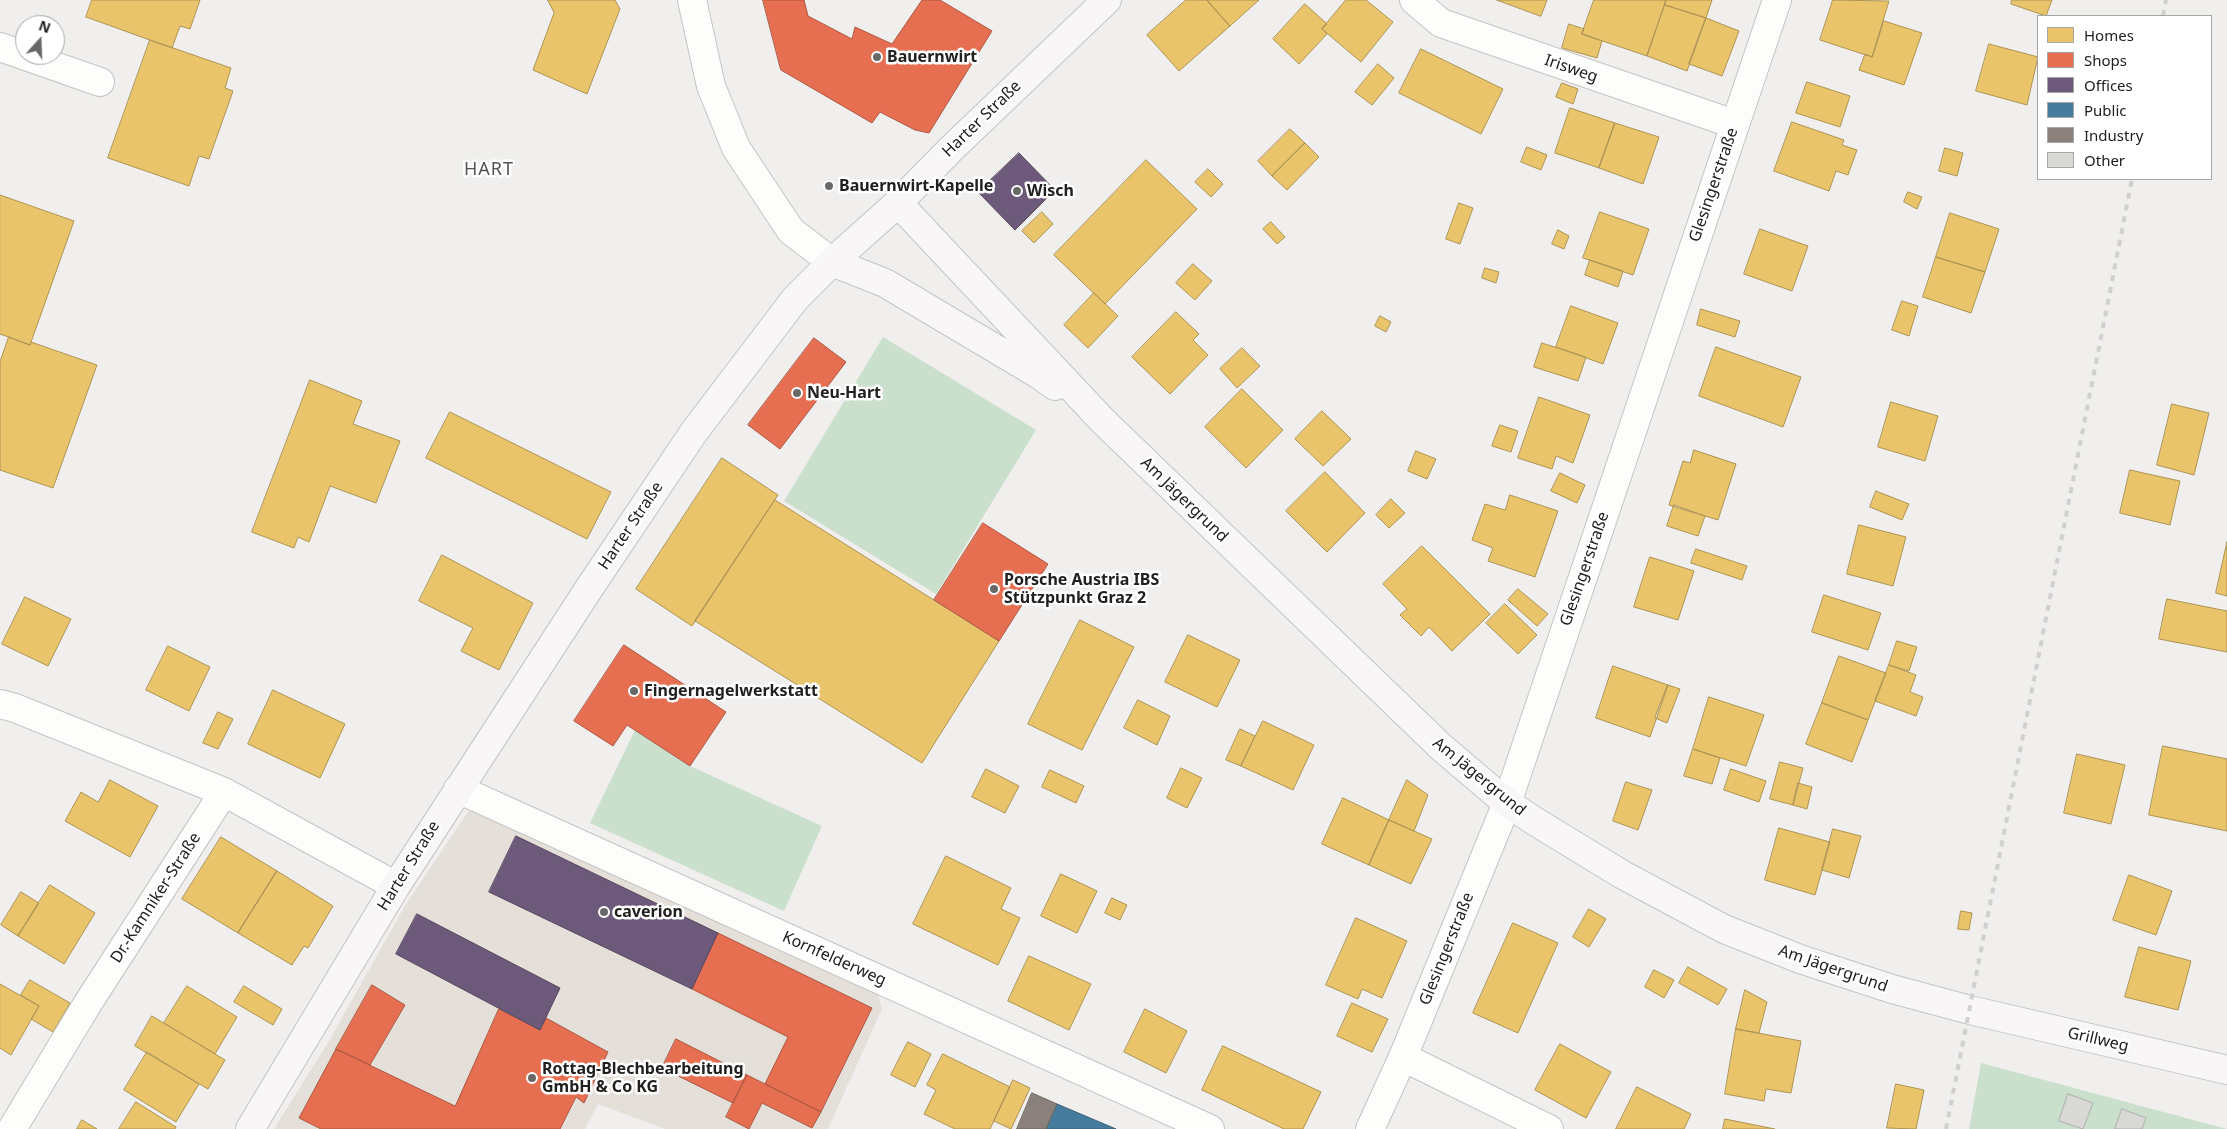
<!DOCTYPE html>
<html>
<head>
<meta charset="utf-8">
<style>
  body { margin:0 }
  #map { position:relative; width:2227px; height:1129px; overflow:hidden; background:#f0efed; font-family:"Noto Sans",sans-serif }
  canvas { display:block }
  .legend { position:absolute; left:2037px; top:15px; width:175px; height:165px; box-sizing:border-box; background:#fff; border:1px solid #a6a6a5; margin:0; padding:6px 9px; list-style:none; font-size:15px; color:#21201f }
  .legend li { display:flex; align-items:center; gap:10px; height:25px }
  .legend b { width:25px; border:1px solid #a6a6a5 }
  .north { position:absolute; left:15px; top:15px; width:50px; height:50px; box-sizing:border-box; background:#fff; border:1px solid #a6a6a5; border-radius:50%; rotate:20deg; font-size:14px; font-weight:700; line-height:20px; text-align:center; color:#21201f }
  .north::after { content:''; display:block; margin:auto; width:18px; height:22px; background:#696867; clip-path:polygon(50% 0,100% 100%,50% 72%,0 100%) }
</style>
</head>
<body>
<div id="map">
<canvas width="2227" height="1129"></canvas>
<ul class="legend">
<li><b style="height:14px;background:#e9c46a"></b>Homes</li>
<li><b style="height:14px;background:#e76f51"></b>Shops</li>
<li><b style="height:14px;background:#6d597a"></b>Offices</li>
<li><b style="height:14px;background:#457b9d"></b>Public</li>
<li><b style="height:14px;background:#8a817c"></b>Industry</li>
<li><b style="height:14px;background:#d8d8d6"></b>Other</li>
</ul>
<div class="north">N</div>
</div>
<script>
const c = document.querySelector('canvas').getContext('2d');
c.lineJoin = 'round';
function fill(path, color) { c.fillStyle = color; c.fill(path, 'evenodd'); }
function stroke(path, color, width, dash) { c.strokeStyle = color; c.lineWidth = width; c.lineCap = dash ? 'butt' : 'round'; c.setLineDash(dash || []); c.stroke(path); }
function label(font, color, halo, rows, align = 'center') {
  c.font = font + ' "Noto Sans",sans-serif'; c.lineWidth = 5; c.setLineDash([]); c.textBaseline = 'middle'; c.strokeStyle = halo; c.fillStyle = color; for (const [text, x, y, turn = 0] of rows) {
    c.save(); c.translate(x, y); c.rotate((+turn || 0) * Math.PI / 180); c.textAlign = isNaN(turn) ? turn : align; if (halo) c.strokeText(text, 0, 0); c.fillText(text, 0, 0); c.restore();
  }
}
const built = new Path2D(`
  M 470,809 L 878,994 L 882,1009 L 828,1129 L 665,1129 L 598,1104 L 585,1129 L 274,1129 L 326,1046 L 406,904 Z`);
const green = new Path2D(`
  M 883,337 L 1036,430 L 936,594 L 784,501 Z
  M 635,730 L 690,766 L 822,826 L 784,911 L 590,823 Z
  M 1981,1063 L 2227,1129 L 1969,1129 Z`);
const homes = new Path2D(`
  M 92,0 L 200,0 L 190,29 L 180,26 L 172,48 L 86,17 Z
  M 548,0 L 615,0 L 620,9 L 587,94 L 533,70 L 554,13 Z
  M 1186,0 L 1207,0 L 1230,26 L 1179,71 L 1147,35 Z
  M 1207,0 L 1259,0 L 1230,26 Z
  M 1346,0 L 1366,0 L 1393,22 L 1361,62 L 1322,29 Z
  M 1497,0 L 1547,0 L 1541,16 Z
  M 1594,0 L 1666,0 L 1647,56 L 1582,34 Z
  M 1666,0 L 1712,0 L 1706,18 L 1665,5 Z
  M 1833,0 L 1889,1 L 1872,57 L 1820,40 Z
  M 2012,0 L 2052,0 L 2046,16 L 2011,4 Z
  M 1305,4 L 1327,24 L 1322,29 L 1327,34 L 1299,64 L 1273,39 Z
  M 1665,5 L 1706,18 L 1687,71 L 1647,56 Z
  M 1706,18 L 1739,31 L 1722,76 L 1689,64 Z
  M 1884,21 L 1922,33 L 1904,85 L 1859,70 L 1865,54 L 1872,57 Z
  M 1569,24 L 1584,29 L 1582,34 L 1602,41 L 1597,58 L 1562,48 Z
  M 150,40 L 231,68 L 225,88 L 233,91 L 209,159 L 199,156 L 189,186 L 108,158 Z
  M 1989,44 L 2038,57 L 2027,105 L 1976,91 Z
  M 1421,49 L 1503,89 L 1481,134 L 1399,93 Z
  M 1378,64 L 1394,78 L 1372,105 L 1355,92 Z
  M 1807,82 L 1850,96 L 1840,127 L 1796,113 Z
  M 1562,83 L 1578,89 L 1573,104 L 1556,97 Z
  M 1570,108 L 1615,123 L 1599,168 L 1555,153 Z
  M 1792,122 L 1844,140 L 1842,145 L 1857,150 L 1848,175 L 1836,171 L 1829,191 L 1774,171 Z
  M 1615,123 L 1659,137 L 1643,184 L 1599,168 Z
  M 1290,129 L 1305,143 L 1272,176 L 1258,161 Z
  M 1305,143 L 1319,157 L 1287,190 L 1272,176 Z
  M 1527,147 L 1547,155 L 1541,170 L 1521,162 Z
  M 1945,148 L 1963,153 L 1957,176 L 1939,171 Z
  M 1146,160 L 1197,209 L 1105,304 L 1054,255 Z
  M 1208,169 L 1223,184 L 1211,197 L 1195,182 Z
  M 1908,192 L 1922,197 L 1917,209 L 1904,202 Z
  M 0,195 L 74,221 L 30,345 L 0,334 Z
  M 1459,203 L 1473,208 L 1460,244 L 1446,239 Z
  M 1042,212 L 1053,224 L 1034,243 L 1022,231 Z
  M 1600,212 L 1649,229 L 1633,275 L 1583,258 Z
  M 1950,213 L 1999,229 L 1985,272 L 1936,257 Z
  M 1271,222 L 1285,237 L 1277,244 L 1263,229 Z
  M 1760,229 L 1808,246 L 1792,291 L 1744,274 Z
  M 1558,230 L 1569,236 L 1564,249 L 1552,244 Z
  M 1936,257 L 1985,272 L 1971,313 L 1923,297 Z
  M 1590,260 L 1623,271 L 1618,287 L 1585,275 Z
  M 1193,264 L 1212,281 L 1195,300 L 1176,283 Z
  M 1485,268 L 1499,272 L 1496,283 L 1482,278 Z
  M 1094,293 L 1118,316 L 1088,348 L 1064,325 Z
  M 1902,301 L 1918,306 L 1909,336 L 1892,330 Z
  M 1571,306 L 1618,323 L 1603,364 L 1556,347 Z
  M 1701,309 L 1740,321 L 1735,337 L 1697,325 Z
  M 1176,312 L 1199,334 L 1193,340 L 1208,355 L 1170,394 L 1132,357 Z
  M 1380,316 L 1391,322 L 1386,332 L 1375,326 Z
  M 9,337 L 30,345 L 31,342 L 97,365 L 53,488 L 0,470 L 0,362 Z
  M 1542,343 L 1586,357 L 1578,381 L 1534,367 Z
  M 1716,347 L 1801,377 L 1783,427 L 1699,396 Z
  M 1242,348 L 1260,366 L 1237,388 L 1220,369 Z
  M 310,380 L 362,401 L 353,424 L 400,441 L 376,503 L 330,486 L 309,542 L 298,537 L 294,548 L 252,532 Z
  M 1242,389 L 1283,430 L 1246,468 L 1205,427 Z
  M 1539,397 L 1590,415 L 1573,463 L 1556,456 L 1552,469 L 1518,458 Z
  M 1891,402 L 1938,416 L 1925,461 L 1878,447 Z
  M 2172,404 L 2209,413 L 2194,475 L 2157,465 Z
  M 1322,411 L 1351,439 L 1323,466 L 1295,439 Z
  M 450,412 L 611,492 L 587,539 L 426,458 Z
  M 1500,425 L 1518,431 L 1511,452 L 1492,446 Z
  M 1694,450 L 1736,464 L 1718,520 L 1669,505 L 1683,461 L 1690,463 Z
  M 1416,451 L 1436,459 L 1427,479 L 1408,471 Z
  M 722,458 L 778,495 L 692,626 L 636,589 Z
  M 2130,470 L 2180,481 L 2170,525 L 2120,513 Z
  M 1325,472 L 1365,513 L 1327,552 L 1286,511 Z
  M 1560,473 L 1585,485 L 1577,503 L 1551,491 Z
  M 1876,491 L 1909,504 L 1902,520 L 1870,507 Z
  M 1510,495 L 1558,511 L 1535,577 L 1488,561 L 1493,548 L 1472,540 L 1485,504 L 1505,510 Z
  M 1391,499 L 1405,513 L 1389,528 L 1376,515 Z
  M 775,500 L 999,641 L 922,763 L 695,621 Z
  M 1674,505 L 1705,516 L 1698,536 L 1667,526 Z
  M 1859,525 L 1906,537 L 1893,586 L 1847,574 Z
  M 2227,542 L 2227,596 L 2216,593 Z
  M 1422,546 L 1490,614 L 1452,651 L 1429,627 L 1421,636 L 1400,615 L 1407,609 L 1383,584 Z
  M 1696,549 L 1747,566 L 1742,580 L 1691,563 Z
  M 442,555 L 533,603 L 499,670 L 461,651 L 473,628 L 419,601 Z
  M 1650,557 L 1694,571 L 1678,620 L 1634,607 Z
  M 1518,589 L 1548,614 L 1537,626 L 1508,600 Z
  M 1824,595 L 1881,613 L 1868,650 L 1812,632 Z
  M 25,597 L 71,619 L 48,666 L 2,644 Z
  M 2167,599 L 2227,611 L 2227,652 L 2159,639 Z
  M 1505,604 L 1537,635 L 1518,654 L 1486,623 Z
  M 1080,620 L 1134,647 L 1082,750 L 1028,724 Z
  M 1188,635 L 1240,660 L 1217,707 L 1165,682 Z
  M 1897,641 L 1917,647 L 1909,671 L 1889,665 Z
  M 168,646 L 210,667 L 189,711 L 146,690 Z
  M 1839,656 L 1886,673 L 1868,720 L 1822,703 Z
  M 1889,665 L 1916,675 L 1910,692 L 1923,697 L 1916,716 L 1875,701 Z
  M 1613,666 L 1668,685 L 1650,737 L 1596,718 Z
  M 1668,685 L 1680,689 L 1667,723 L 1655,718 Z
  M 273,690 L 345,724 L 320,778 L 248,744 Z
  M 1709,697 L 1764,715 L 1746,766 L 1693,749 Z
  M 1138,700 L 1170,716 L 1157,745 L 1124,728 Z
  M 1822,703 L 1868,720 L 1852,762 L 1806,744 Z
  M 218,712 L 233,719 L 218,749 L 203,743 Z
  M 1263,721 L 1314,745 L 1293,790 L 1241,766 Z
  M 1240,729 L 1255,736 L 1241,766 L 1226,760 Z
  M 2163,746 L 2227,759 L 2227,831 L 2149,815 Z
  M 1693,749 L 1720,758 L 1712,784 L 1684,776 Z
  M 2077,754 L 2125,765 L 2111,824 L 2064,813 Z
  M 1780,762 L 1803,768 L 1793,805 L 1770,799 Z
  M 1181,768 L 1202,778 L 1187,808 L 1167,798 Z
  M 986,769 L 1019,786 L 1005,813 L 972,797 Z
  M 1731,769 L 1766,781 L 1759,802 L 1724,790 Z
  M 1050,770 L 1084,786 L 1076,803 L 1042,787 Z
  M 110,780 L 158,806 L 130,857 L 65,821 L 81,792 L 98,802 Z
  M 1407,780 L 1428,795 L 1414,831 L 1389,820 Z
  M 1626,782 L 1652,790 L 1638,830 L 1613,821 Z
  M 1798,783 L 1812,787 L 1807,809 L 1793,805 Z
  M 1343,798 L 1389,820 L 1369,865 L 1322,844 Z
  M 1389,820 L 1432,839 L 1411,884 L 1369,865 Z
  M 1779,828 L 1830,842 L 1815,895 L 1765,880 Z
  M 1833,829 L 1861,836 L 1849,878 L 1822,870 Z
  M 221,837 L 277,871 L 238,933 L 182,899 Z
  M 946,856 L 1011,888 L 1001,909 L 1020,918 L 998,965 L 913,924 Z
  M 277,871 L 333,906 L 308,948 L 304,946 L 292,965 L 238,933 Z
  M 1061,874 L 1097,891 L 1077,933 L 1041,916 Z
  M 2129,875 L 2172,891 L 2156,935 L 2113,920 Z
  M 50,885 L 95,913 L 64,964 L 18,936 Z
  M 21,892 L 39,903 L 18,936 L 1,925 Z
  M 1112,898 L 1127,905 L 1120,920 L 1105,913 Z
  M 1589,909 L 1606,919 L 1589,947 L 1573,937 Z
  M 1961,911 L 1972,913 L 1969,930 L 1958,929 Z
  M 1356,918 L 1407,941 L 1382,998 L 1362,989 L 1358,999 L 1326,985 Z
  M 1513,923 L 1558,943 L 1518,1033 L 1473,1013 Z
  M 2139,947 L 2191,961 L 2178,1010 L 2125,997 Z
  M 1029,956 L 1091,984 L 1069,1030 L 1008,1001 Z
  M 1688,967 L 1727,989 L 1718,1005 L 1679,983 Z
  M 1654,970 L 1674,980 L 1664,998 L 1645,987 Z
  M 30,980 L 70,1003 L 53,1032 L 31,1019 L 39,1006 L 21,995 Z
  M 0,984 L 39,1006 L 11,1055 L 0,1048 Z
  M 187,986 L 237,1017 L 215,1054 L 164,1023 Z
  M 244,986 L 282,1009 L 273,1025 L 234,1002 Z
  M 1745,990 L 1767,1002 L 1759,1033 L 1736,1029 Z
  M 1352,1003 L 1388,1019 L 1372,1052 L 1337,1036 Z
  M 1145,1009 L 1187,1031 L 1166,1073 L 1124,1052 Z
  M 152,1016 L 225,1060 L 208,1089 L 135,1046 Z
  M 1736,1029 L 1801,1041 L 1791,1093 L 1766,1089 L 1764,1101 L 1725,1094 Z
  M 908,1042 L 931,1054 L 915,1087 L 891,1075 Z
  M 1560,1044 L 1611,1072 L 1586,1118 L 1535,1090 Z
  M 1223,1046 L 1321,1092 L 1303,1129 L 1284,1129 L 1202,1090 Z
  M 147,1052 L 199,1084 L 176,1122 L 124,1090 Z
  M 943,1054 L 1010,1087 L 990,1129 L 955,1129 L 924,1114 L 936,1090 L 927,1085 Z
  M 1013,1080 L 1030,1088 L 1011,1129 L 994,1121 Z
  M 1896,1084 L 1924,1090 L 1916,1129 L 1887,1128 Z
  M 1637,1087 L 1691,1114 L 1684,1129 L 1616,1129 Z
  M 136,1102 L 176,1127 L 175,1129 L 119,1129 Z
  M 1725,1119 L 1775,1129 L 1723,1129 Z
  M 82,1120 L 97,1129 L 77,1129 Z`);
const shops = new Path2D(`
  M 763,0 L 804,0 L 808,16 L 852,39 L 855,27 L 892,44 L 922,0 L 940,0 L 992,31 L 929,133 L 915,130 L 880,112 L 872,123 L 781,70 Z
  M 814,338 L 846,362 L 780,449 L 748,425 Z
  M 983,523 L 1048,564 L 999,641 L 934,600 Z
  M 624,645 L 726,712 L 690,766 L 627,725 L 613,746 L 574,721 Z
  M 718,933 L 872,1008 L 821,1112 L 765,1084 L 788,1037 L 692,989 Z
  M 372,985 L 405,1005 L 370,1065 L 336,1049 Z
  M 499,1009 L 540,1030 L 546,1018 L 608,1052 L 584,1103 L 576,1097 L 560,1129 L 321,1129 L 299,1118 L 336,1049 L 455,1106 Z
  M 676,1039 L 747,1075 L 733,1103 L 662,1068 Z
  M 747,1075 L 821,1112 L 812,1128 L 762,1103 L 749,1129 L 726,1117 Z`);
const offices = new Path2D(`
  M 1019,153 L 1055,190 L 1015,230 L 978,192 Z
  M 516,836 L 718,933 L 692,989 L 489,892 Z
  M 417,914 L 560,988 L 540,1030 L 396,954 Z`);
const public = new Path2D(`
  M 1057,1104 L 1116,1129 L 1046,1129 Z`);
const industry = new Path2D(`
  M 1032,1093 L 1057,1104 L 1046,1129 L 1017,1129 Z`);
const building = new Path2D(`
  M 2068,1094 L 2093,1103 L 2083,1129 L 2059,1121 Z
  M 2122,1109 L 2146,1118 L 2142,1129 L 2115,1129 Z`);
const minor = new Path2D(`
  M 1414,0 L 1441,23 L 1734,124
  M 0,47 L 100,82
  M 0,704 L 15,708 L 224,792 L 396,886
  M 458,789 L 1210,1129
  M 1403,1057 L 1549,1129
  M 12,1129 L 88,1003 L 224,792
  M 1370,1129 L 1403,1057 L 1507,803 L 1777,0`);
const tertiary = new Path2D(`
  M 692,0 L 711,86 L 736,148 L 791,231 L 832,262`);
const secondary = new Path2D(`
  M 898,203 L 1103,421 L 1441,747 L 1507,803 L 1536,822 L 1623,875 L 1724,929 L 1800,959 L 1892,989 L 1970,1010 L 2227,1070
  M 832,262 L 885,283 L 1038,374 L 1055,386
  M 250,1129 L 396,886 L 588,590 L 694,432 L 795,299 L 832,262 L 898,203 L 951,149 L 1107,0`);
const rail = new Path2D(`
  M 2163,16 L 2166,0
  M 1946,1129 L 2132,179`);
const markers = [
  [877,57,5,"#696867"],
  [829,186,5,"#696867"],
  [1017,191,5,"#696867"],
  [797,393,5,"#696867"],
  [994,589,5,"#696867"],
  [634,691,5,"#696867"],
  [604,912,5,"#696867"],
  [532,1078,5,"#696867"]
];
const poiNames = [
  ["Bauernwirt",887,57],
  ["Bauernwirt-Kapelle",839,186],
  ["Wisch",1027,191],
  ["Neu-Hart",807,393],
  ["Porsche Austria IBS",1004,580],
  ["Stützpunkt Graz 2",1004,598],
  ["Fingernagelwerkstatt",644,691],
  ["caverion",614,912],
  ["Rottag-Blechbearbeitung",542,1069],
  ["GmbH & Co KG",542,1087]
];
const streetNames = [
  ["Irisweg",1571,69,19],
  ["Harter Straße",982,119,-44],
  ["Glesingerstraße",1714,185,-71],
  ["Am Jägergrund",1184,500,44],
  ["Harter Straße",631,526,-56],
  ["Glesingerstraße",1585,569,-71],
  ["Am Jägergrund",1479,777,39],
  ["Harter Straße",409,866,-58],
  ["Dr.-Kamniker-Straße",156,898,-57],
  ["Glesingerstraße",1447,949,-68],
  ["Kornfelderweg",834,959,24],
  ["Am Jägergrund",1833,969,19],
  ["Grillweg",2098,1040,13]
];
const neighbourhoodNames = [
  ["HART",489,170]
];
fill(built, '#e4e0d9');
fill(green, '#cae0cd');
fill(homes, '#e9c46a');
stroke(homes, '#ad9354', 1);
fill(shops, '#e76f51');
stroke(shops, '#ac5742', 1);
fill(offices, '#6d597a');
stroke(offices, '#56485f', 1);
fill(public, '#457b9d');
stroke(public, '#3a6077', 1);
fill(industry, '#8a817c');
stroke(industry, '#6a6460', 1);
fill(building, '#d8d8d6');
stroke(building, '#afafad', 1);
stroke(minor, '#c5c4c3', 30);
stroke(tertiary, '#c5c4c3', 30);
stroke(secondary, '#c5c4c3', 30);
stroke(minor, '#fdfdfc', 28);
stroke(tertiary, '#fdfdfc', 28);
stroke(secondary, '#f8f6f6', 28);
stroke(rail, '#d1d0cf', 4, [6, 6]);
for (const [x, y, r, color] of markers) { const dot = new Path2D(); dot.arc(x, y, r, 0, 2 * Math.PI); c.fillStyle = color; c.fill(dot); stroke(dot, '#fff', 2); }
label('bold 16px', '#21201f', '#fff', poiNames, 'left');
label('16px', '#21201f', '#fff', streetNames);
c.letterSpacing = '1px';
label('18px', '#555350', '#fff', neighbourhoodNames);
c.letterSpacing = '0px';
</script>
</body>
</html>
